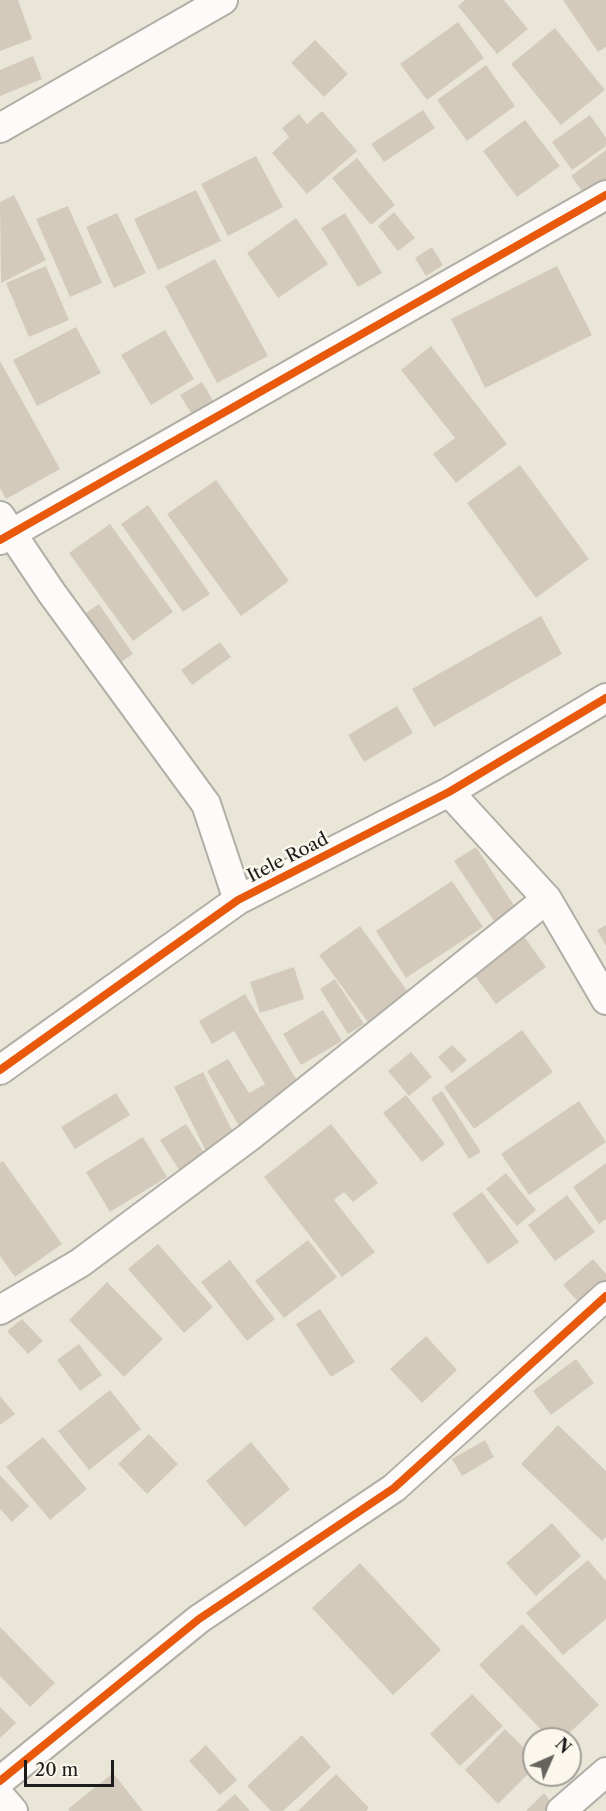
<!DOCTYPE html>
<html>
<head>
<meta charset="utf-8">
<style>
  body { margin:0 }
  #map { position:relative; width:606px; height:1811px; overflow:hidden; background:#e9e6d8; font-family:"Libre Caslon Text",serif }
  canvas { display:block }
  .north { position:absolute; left:522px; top:1727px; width:60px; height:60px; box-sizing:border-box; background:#fbf7ec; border:2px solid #a29f99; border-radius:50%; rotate:45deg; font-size:16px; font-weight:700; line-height:24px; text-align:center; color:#1c1c1c }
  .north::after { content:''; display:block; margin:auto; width:21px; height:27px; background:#64635e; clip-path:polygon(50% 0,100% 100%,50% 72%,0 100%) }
  .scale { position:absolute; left:24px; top:1760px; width:90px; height:27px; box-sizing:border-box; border:3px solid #1c1c1c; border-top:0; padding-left:8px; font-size:18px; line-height:21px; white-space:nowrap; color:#1c1c1c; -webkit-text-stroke:4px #fbf7ec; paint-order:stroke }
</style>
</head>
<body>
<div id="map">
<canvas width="606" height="1811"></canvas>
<div class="north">N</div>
<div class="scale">20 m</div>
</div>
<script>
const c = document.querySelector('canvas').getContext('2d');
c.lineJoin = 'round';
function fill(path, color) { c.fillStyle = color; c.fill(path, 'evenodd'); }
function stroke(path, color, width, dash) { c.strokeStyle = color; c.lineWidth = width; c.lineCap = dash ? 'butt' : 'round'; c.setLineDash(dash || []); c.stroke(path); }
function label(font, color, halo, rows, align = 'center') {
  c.font = font + ' "Libre Caslon Text",serif'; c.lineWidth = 5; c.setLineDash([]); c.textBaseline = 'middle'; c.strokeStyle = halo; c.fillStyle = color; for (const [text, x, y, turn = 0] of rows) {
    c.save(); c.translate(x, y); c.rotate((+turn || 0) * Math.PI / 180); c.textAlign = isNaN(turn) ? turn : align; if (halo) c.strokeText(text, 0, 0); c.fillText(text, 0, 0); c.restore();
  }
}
const building = new Path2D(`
  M 0,0 L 18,0 L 32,39 L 0,51 Z
  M 465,0 L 504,0 L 528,29 L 497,54 L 458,6 Z
  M 563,0 L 606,0 L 606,47 L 598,52 Z
  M 458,22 L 484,58 L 427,100 L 400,64 Z
  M 555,28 L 605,90 L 561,125 L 511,64 Z
  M 315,40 L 348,74 L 324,97 L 291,63 Z
  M 33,56 L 42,79 L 0,96 L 0,70 Z
  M 486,65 L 515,106 L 467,141 L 437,100 Z
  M 423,110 L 435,128 L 384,162 L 371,144 Z
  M 322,111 L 357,151 L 307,194 L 272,153 L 289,137 L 282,128 L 299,114 L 307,124 Z
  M 590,115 L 606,138 L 606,146 L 572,170 L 552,142 Z
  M 525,120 L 560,166 L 517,197 L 483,151 Z
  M 606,150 L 606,182 L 586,196 L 571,176 Z
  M 256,156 L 283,207 L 228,236 L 201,184 Z
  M 357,158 L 395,205 L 371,225 L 332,178 Z
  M 196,190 L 221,241 L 158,270 L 134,219 Z
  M 14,195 L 46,260 L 1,283 L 0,202 Z
  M 68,206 L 102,283 L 70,297 L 36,219 Z
  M 394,212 L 415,238 L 398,251 L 378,226 Z
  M 117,213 L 146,273 L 114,288 L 86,227 Z
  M 345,213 L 382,273 L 358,287 L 321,228 Z
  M 296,218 L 328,264 L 278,298 L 247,253 Z
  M 432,247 L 443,265 L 426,276 L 415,258 Z
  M 215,259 L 268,356 L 217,383 L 165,286 Z
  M 46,266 L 69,320 L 29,337 L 6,283 Z
  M 557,266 L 592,335 L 485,388 L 451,319 Z
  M 76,327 L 101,373 L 37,406 L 13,360 Z
  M 165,330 L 194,379 L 151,405 L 121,355 Z
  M 431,346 L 507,444 L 456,483 L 433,454 L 455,438 L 401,370 Z
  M 0,361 L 60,469 L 6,499 L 0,488 Z
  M 202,382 L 215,404 L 193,416 L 180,395 Z
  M 520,465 L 589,559 L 536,598 L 467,503 Z
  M 216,480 L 289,581 L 241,616 L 167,514 Z
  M 148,505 L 210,594 L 183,612 L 121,524 Z
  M 110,524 L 173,612 L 133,641 L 69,553 Z
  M 99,604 L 133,654 L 118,664 L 83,615 Z
  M 541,616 L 562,654 L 434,727 L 412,689 Z
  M 220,642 L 231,657 L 192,685 L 181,670 Z
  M 397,706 L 413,733 L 364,762 L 348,735 Z
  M 476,847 L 515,907 L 494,921 L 454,861 Z
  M 452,881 L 483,927 L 406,978 L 376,931 Z
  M 606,925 L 606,946 L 597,930 Z
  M 360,926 L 413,999 L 373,1029 L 319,955 Z
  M 523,935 L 546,967 L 496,1004 L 472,972 Z
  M 294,967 L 304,999 L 260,1013 L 250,982 Z
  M 335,979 L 364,1024 L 348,1034 L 320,989 Z
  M 245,994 L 302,1089 L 239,1126 L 207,1071 L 228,1059 L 249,1093 L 265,1084 L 234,1031 L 212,1044 L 199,1021 Z
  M 323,1010 L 342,1041 L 301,1065 L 283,1034 Z
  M 522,1030 L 553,1072 L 474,1129 L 444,1087 Z
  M 452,1045 L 467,1060 L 452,1073 L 438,1057 Z
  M 411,1052 L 432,1077 L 409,1096 L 388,1071 Z
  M 203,1072 L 236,1138 L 207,1153 L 174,1087 Z
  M 442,1091 L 481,1152 L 469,1159 L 431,1098 Z
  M 116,1093 L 130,1115 L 75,1149 L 61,1127 Z
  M 406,1095 L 445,1144 L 422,1162 L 383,1113 Z
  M 579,1101 L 606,1142 L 529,1195 L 501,1154 Z
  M 186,1124 L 206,1156 L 181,1173 L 160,1140 Z
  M 331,1124 L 378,1183 L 353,1202 L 344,1192 L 334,1200 L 375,1252 L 342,1277 L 264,1177 Z
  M 143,1137 L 167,1177 L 110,1212 L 86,1172 Z
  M 3,1161 L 62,1244 L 15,1277 L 0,1256 L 0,1163 Z
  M 606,1163 L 606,1219 L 599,1224 L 573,1187 Z
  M 506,1173 L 536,1210 L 517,1226 L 486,1189 Z
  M 482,1192 L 519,1242 L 488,1264 L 452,1214 Z
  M 567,1195 L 595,1232 L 555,1261 L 528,1225 Z
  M 308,1240 L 337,1277 L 284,1318 L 255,1281 Z
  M 158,1244 L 213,1307 L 184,1333 L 128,1269 Z
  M 593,1259 L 606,1274 L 606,1281 L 580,1304 L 563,1285 Z
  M 230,1260 L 275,1319 L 247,1341 L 201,1282 Z
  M 107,1282 L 163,1339 L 124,1377 L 69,1320 Z
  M 320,1309 L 355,1362 L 331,1377 L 296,1324 Z
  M 22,1319 L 43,1341 L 28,1354 L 7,1331 Z
  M 426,1336 L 457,1370 L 422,1403 L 390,1369 Z
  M 79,1344 L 102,1375 L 80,1391 L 57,1360 Z
  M 576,1359 L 594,1383 L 551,1415 L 533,1391 Z
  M 110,1390 L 141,1429 L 89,1470 L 58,1431 Z
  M 0,1396 L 15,1414 L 0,1425 Z
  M 558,1425 L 606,1471 L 606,1537 L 602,1541 L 521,1464 Z
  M 149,1434 L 178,1464 L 147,1494 L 118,1464 Z
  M 43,1437 L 87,1489 L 50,1520 L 6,1467 Z
  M 485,1440 L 494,1457 L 462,1476 L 452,1459 Z
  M 251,1442 L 290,1489 L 245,1527 L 206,1481 Z
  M 0,1475 L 29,1506 L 12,1522 L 0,1509 Z
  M 552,1523 L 581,1556 L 536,1596 L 506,1563 Z
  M 588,1560 L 606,1581 L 606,1619 L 563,1655 L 526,1613 Z
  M 360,1563 L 441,1650 L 393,1695 L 312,1608 Z
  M 522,1624 L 599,1705 L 563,1739 L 550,1739 L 479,1665 Z
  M 0,1627 L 55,1683 L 30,1707 L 0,1676 Z
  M 472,1694 L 503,1726 L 460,1766 L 430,1734 Z
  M 0,1707 L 16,1723 L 0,1738 Z
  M 505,1729 L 534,1758 L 534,1768 L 498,1804 L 465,1770 Z
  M 302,1735 L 331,1767 L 283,1811 L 271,1811 L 247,1786 Z
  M 206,1745 L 237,1780 L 220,1795 L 189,1761 Z
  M 113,1773 L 143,1811 L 70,1811 L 68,1809 Z
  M 336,1774 L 369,1808 L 366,1811 L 298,1811 Z
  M 544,1793 L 552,1803 L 544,1811 L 526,1811 Z
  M 235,1794 L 250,1811 L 216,1811 Z`);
const street = new Path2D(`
  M 0,128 L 223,0
  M 0,516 L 51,592 L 206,804 L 238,900
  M 0,540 L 606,195
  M 449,792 L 547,899 L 606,1000
  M 0,1070 L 238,900 L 449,792 L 606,698
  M 0,1310 L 80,1263 L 249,1137 L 547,899
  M 0,1781 L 199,1619 L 394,1488 L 606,1296
  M 0,1796 L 13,1811
  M 561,1811 L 606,1772`);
const cycleway = new Path2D(`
  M 0,540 L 606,195
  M 0,1070 L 238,900 L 449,792 L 606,698
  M 0,1781 L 199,1619 L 394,1488 L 606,1296`);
const streetNames = [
  ["Itele Road",288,858,-27]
];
fill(building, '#d4cabb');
stroke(street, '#b0aea5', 32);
stroke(street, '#fcfbf9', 28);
stroke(cycleway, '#e8590c', 8);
label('18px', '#1c1c1c', '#fbf7ec', streetNames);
</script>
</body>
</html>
